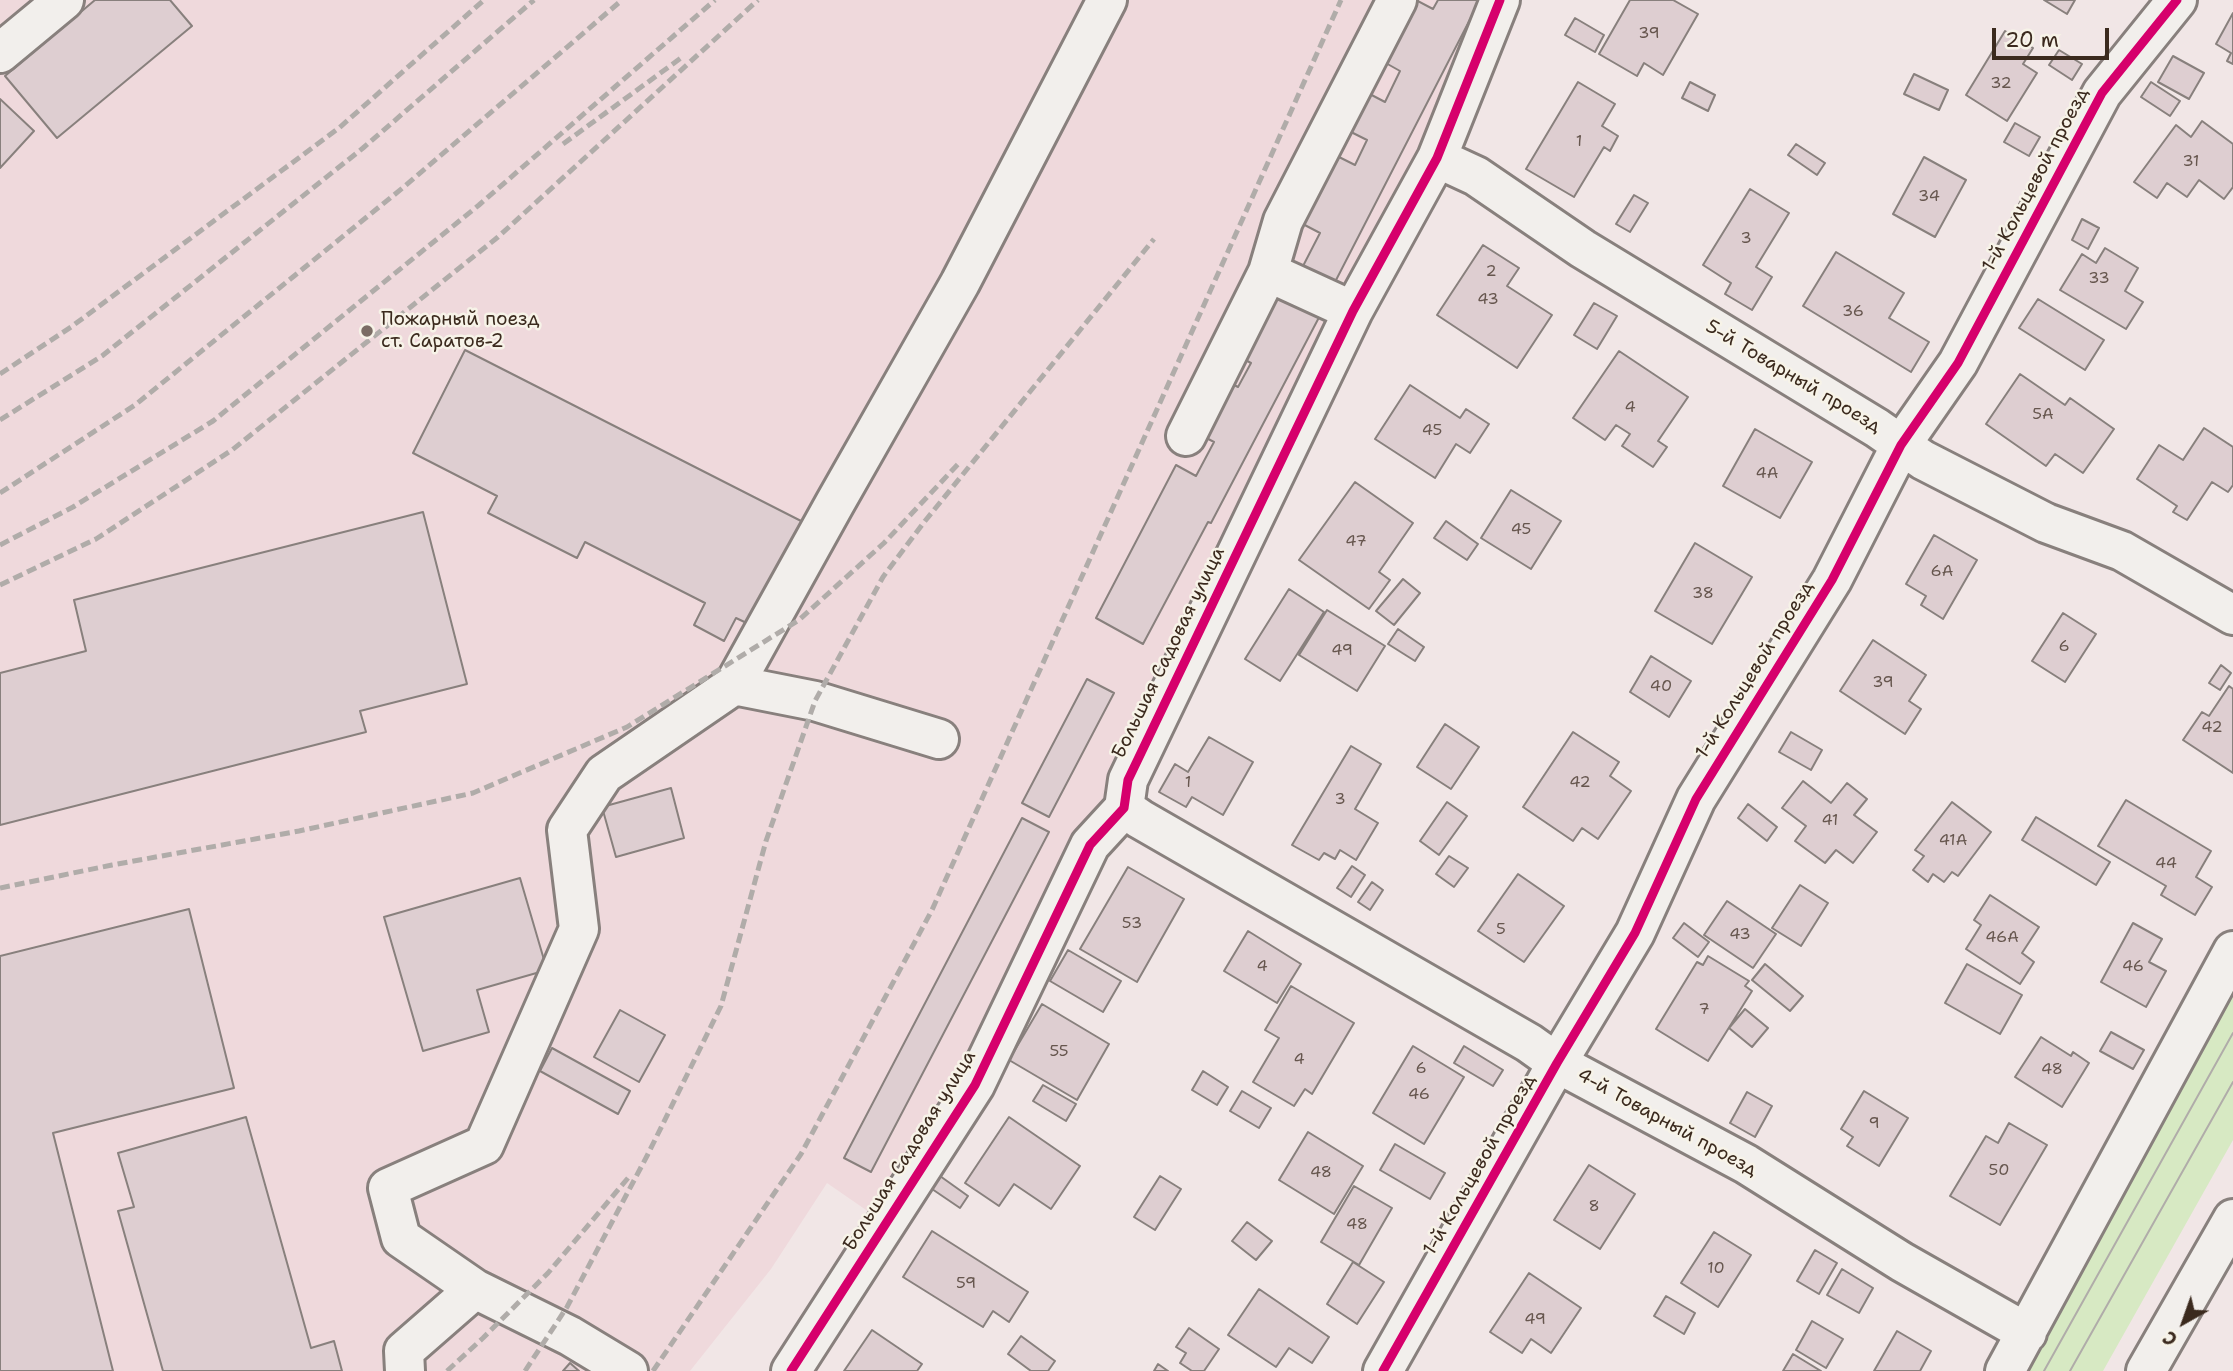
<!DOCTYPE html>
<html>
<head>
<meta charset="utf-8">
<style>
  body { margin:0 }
  #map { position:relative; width:2233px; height:1371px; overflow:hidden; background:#f1e6e6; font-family:"Shantell Sans",sans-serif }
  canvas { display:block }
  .north { position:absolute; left:2149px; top:1287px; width:70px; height:70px; -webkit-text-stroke:5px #f7f3e8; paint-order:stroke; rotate:220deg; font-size:19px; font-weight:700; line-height:28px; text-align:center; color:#3b2a1e }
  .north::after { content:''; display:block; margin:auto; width:24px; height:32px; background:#3b2a1e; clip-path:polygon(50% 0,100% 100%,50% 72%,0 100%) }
  .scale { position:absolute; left:1992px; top:28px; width:117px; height:32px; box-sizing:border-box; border:4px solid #3b2a1e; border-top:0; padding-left:9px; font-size:21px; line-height:24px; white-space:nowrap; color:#3b2a1e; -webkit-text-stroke:5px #f7f3e8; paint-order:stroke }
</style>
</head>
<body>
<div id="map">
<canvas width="2233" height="1371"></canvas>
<div class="north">С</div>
<div class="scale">20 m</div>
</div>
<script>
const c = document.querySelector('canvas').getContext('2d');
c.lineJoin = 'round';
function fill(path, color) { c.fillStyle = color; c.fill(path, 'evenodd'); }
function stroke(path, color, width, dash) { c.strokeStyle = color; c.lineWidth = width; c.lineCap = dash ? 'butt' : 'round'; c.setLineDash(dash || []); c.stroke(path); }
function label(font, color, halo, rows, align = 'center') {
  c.font = font + ' "Shantell Sans",sans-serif'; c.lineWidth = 5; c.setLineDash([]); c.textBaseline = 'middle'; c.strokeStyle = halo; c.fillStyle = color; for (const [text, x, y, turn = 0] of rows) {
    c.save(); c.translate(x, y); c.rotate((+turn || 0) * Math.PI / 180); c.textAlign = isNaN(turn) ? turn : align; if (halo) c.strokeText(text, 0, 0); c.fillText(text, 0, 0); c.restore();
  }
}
const built = new Path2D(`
  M 0,0 L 1490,0 L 1421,151 L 1107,801 L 960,1075 L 905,1164 L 869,1212 L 827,1183 L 771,1269 L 690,1371 L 0,1371 Z`);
const green = new Path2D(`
  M 2233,981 L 2233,1140 L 2103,1371 L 2018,1371 Z`);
const building = new Path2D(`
  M 95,0 L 170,0 L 192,26 L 57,138 L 5,76 Z
  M 1416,0 L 1433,9 L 1438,0 L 1480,0 L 1334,284 L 1302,268 L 1320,233 L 1299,222 L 1333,154 L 1355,165 L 1367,140 L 1345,129 L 1364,91 L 1385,102 L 1400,71 L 1384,62 Z
  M 1630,0 L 1673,0 L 1698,14 L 1663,75 L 1644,63 L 1637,76 L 1599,54 Z
  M 2044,0 L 2075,0 L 2067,14 Z
  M 2233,13 L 2233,64 L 2227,61 L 2231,53 L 2216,44 Z
  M 1575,18 L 1604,35 L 1595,52 L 1565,35 Z
  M 2005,31 L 2033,48 L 2023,64 L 2037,73 L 2007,121 L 1966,95 Z
  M 2059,50 L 2082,64 L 2072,80 L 2049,65 Z
  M 2173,56 L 2204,73 L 2189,99 L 2158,82 Z
  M 1914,74 L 1948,90 L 1939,110 L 1904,94 Z
  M 1578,82 L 1615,104 L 1602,126 L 1618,136 L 1610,151 L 1604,147 L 1574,197 L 1526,169 Z
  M 1690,82 L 1715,95 L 1708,111 L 1682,98 Z
  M 2151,82 L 2180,101 L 2170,116 L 2141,97 Z
  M 0,99 L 34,131 L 0,168 Z
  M 2202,121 L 2233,144 L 2233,187 L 2224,199 L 2199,180 L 2187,197 L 2167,183 L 2157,198 L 2134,182 L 2176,125 L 2191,137 Z
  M 2015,123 L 2040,137 L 2029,156 L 2004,142 Z
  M 1796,144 L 1825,163 L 1817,175 L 1788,155 Z
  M 1924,157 L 1966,180 L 1935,237 L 1893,214 Z
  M 1750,189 L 1789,213 L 1756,267 L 1772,277 L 1752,310 L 1725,294 L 1731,283 L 1703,265 Z
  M 1634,195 L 1648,203 L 1630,232 L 1616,224 Z
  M 2082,219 L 2099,228 L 2088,249 L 2072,240 Z
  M 1483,245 L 1519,268 L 1507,286 L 1552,315 L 1517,368 L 1437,315 Z
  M 2105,248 L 2138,268 L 2125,291 L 2143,302 L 2126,329 L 2060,290 L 2082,254 L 2096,263 Z
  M 1836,252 L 1904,293 L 1889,318 L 1929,342 L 1911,372 L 1803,306 Z
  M 1271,289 L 1325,306 L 1211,523 L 1208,522 L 1143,644 L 1096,618 L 1176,465 L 1196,476 L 1214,442 L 1195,432 L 1223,379 L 1238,387 L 1251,363 L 1236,355 Z
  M 2038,299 L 2104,340 L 2085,370 L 2019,328 Z
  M 1594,303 L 1617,316 L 1597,349 L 1574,335 Z
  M 465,350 L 805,523 L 753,626 L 736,618 L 724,641 L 694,625 L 705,603 L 585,542 L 577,558 L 488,513 L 497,496 L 413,453 Z
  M 1619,351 L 1688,397 L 1658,441 L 1667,447 L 1653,467 L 1622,446 L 1630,434 L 1616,425 L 1605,440 L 1573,418 Z
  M 2020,374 L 2065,405 L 2070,398 L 2114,429 L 2083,473 L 2055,454 L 2046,466 L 1986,424 Z
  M 1410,385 L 1460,418 L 1466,409 L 1489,424 L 1470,453 L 1456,444 L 1435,478 L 1375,439 Z
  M 2204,428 L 2233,447 L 2233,485 L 2228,492 L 2212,482 L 2187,520 L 2173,512 L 2177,506 L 2137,479 L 2159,445 L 2183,460 Z
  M 1755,429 L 1812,462 L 1780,518 L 1723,486 Z
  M 1355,482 L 1413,523 L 1379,572 L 1390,580 L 1369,609 L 1299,560 Z
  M 1511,490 L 1561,521 L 1531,569 L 1481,538 Z
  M 423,512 L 467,684 L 360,711 L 366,732 L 0,825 L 0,673 L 86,651 L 74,600 Z
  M 1446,521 L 1478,544 L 1467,560 L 1434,538 Z
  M 1934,535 L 1977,560 L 1943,619 L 1921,605 L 1926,596 L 1906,584 Z
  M 1695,543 L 1752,577 L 1712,644 L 1655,611 Z
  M 1403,579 L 1420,593 L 1394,625 L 1376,611 Z
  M 1289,589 L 1324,612 L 1280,681 L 1245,659 Z
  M 1327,610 L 1385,646 L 1357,691 L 1299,655 Z
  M 2063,613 L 2096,634 L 2065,682 L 2032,661 Z
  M 1398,629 L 1424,647 L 1415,661 L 1388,644 Z
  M 1873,640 L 1926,675 L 1909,701 L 1921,709 L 1905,734 L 1840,691 Z
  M 1651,656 L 1691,681 L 1669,717 L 1630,692 Z
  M 2221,665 L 2231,673 L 2220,690 L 2209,683 Z
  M 1087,679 L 1114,693 L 1049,817 L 1022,803 Z
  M 2229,686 L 2233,689 L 2233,773 L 2183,740 L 2202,712 L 2209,716 Z
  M 1445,724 L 1479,747 L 1451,789 L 1417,767 Z
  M 1573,732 L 1619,762 L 1610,776 L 1631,791 L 1598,839 L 1582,828 L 1573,841 L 1523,807 Z
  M 1791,732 L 1822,750 L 1811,770 L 1779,752 Z
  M 1209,737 L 1253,762 L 1223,815 L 1192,797 L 1186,807 L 1159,792 L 1175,764 L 1188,772 Z
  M 1351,746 L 1381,764 L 1355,809 L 1378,823 L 1356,860 L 1340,850 L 1335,859 L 1324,853 L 1319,860 L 1292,845 Z
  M 1803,781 L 1831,803 L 1847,783 L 1867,799 L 1854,815 L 1877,832 L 1853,863 L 1836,850 L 1825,863 L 1795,841 L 1806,826 L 1782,808 Z
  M 671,788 L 684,838 L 616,857 L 602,807 Z
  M 2126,800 L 2211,851 L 2196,877 L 2212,887 L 2195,915 L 2161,895 L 2166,886 L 2098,846 Z
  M 1447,802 L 1467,816 L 1439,855 L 1420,841 Z
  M 1952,802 L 1991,832 L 1958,876 L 1952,872 L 1944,882 L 1933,874 L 1928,882 L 1913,870 L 1924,856 L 1915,850 Z
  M 1748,804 L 1777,827 L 1767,841 L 1738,818 Z
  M 2036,817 L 2110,862 L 2096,885 L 2022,840 Z
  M 1022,818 L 1049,832 L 871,1172 L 844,1158 Z
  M 1449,856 L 1468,868 L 1454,887 L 1436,874 Z
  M 1352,866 L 1365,875 L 1351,897 L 1337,888 Z
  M 1128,867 L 1184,899 L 1137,982 L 1080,949 Z
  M 1518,874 L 1564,906 L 1524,962 L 1478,931 Z
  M 520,878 L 547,970 L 477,990 L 489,1032 L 423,1051 L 384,917 Z
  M 1372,882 L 1383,890 L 1370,910 L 1358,902 Z
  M 1800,885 L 1828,903 L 1801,946 L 1772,928 Z
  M 1990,895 L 2039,927 L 2022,953 L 2034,962 L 2020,984 L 1966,949 L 1981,925 L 1974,920 Z
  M 1727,901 L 1776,934 L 1753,968 L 1704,935 Z
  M 189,909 L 234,1088 L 53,1133 L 113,1371 L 0,1371 L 0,956 Z
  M 1684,923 L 1709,942 L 1698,957 L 1673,938 Z
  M 2133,923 L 2162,939 L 2149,962 L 2166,971 L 2146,1007 L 2101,982 Z
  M 1248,931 L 1301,964 L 1277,1003 L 1224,971 Z
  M 1068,950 L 1121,981 L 1103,1012 L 1050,981 Z
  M 1708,956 L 1749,981 L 1745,986 L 1752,991 L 1708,1061 L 1656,1029 L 1697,962 L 1703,965 Z
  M 1765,964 L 1803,996 L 1790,1011 L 1752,980 Z
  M 1967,964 L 2022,995 L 2000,1034 L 1945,1003 Z
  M 1291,986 L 1354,1023 L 1312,1094 L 1305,1089 L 1294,1106 L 1253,1082 L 1279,1038 L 1265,1030 Z
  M 1042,1004 L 1109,1044 L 1077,1100 L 1009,1060 Z
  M 1745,1009 L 1768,1028 L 1752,1047 L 1729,1028 Z
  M 620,1010 L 665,1035 L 639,1082 L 594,1057 Z
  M 2111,1032 L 2144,1050 L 2133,1069 L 2100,1051 Z
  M 2041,1037 L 2071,1056 L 2073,1052 L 2089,1063 L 2062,1107 L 2015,1077 Z
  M 1413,1046 L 1464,1077 L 1424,1144 L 1373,1113 Z
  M 1464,1046 L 1503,1070 L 1493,1086 L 1454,1063 Z
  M 552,1048 L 630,1091 L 618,1114 L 540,1071 Z
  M 1203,1071 L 1228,1087 L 1217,1105 L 1192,1090 Z
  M 1043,1085 L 1076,1104 L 1066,1121 L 1033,1101 Z
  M 1242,1091 L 1271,1108 L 1259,1128 L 1230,1111 Z
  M 1864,1091 L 1908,1118 L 1879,1166 L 1847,1146 L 1853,1137 L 1841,1129 Z
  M 1747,1092 L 1772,1106 L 1755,1137 L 1730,1123 Z
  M 246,1117 L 311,1348 L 334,1341 L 342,1371 L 163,1371 L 118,1211 L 134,1207 L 118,1153 Z
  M 1009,1117 L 1080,1166 L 1051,1209 L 1014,1184 L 999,1206 L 965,1183 Z
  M 2009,1123 L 2047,1145 L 2000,1225 L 1950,1196 L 1986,1136 L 1998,1143 Z
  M 1308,1132 L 1363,1166 L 1334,1214 L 1279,1180 Z
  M 1395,1144 L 1445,1173 L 1430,1199 L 1380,1170 Z
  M 1589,1165 L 1635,1194 L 1600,1249 L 1554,1220 Z
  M 940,1176 L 968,1196 L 960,1208 L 932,1189 Z
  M 1160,1176 L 1181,1189 L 1155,1230 L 1134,1217 Z
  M 1354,1186 L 1392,1208 L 1359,1265 L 1321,1242 Z
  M 1247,1222 L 1272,1241 L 1256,1260 L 1232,1241 Z
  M 932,1231 L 1028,1292 L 1009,1322 L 993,1311 L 983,1327 L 903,1277 Z
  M 1714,1232 L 1751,1255 L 1718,1307 L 1681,1283 Z
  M 1815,1250 L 1837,1263 L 1819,1294 L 1797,1281 Z
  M 1353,1262 L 1384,1282 L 1357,1324 L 1327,1304 Z
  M 1842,1269 L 1873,1288 L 1859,1313 L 1827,1295 Z
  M 1529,1273 L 1581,1308 L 1551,1353 L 1531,1339 L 1522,1353 L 1490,1332 Z
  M 1259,1289 L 1329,1337 L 1312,1363 L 1289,1348 L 1276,1367 L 1228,1335 Z
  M 1666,1296 L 1695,1313 L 1684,1334 L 1654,1316 Z
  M 1812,1321 L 1843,1339 L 1826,1368 L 1796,1350 Z
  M 1189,1328 L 1219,1349 L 1204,1371 L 1192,1371 L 1180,1363 L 1186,1353 L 1176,1347 Z
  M 872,1330 L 922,1364 L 917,1371 L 844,1371 Z
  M 1897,1331 L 1931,1351 L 1920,1371 L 1874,1371 Z
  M 1021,1336 L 1055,1361 L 1048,1371 L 1031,1371 L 1008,1354 Z
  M 1793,1354 L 1821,1371 L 1783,1371 Z
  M 570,1363 L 579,1371 L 563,1371 Z
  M 1158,1364 L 1168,1371 L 1154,1371 Z`);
const minor = new Path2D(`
  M 0,53 L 64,0
  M 1437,158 L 1476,176 L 1583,249 L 1877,428 L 1923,460 L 2046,523 L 2122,551 L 2233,615
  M 1268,272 L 1353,311
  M 1186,436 L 1268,272 L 1283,221 L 1397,0
  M 734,685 L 815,701 L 939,739
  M 1124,808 L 1140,819 L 1529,1043 L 1557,1063 L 1746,1164 L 1902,1262 L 2027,1333
  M 405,1371 L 404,1351 L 475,1289
  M 628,1371 L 570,1336 L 475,1289 L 401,1238 L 388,1188 L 484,1145 L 579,929 L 567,830 L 604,774 L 734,685 L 835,503 L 960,283 L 1107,0
  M 791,1371 L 975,1085 L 1090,845 L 1124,808 L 1128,780 L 1353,311 L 1437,158 L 1500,0
  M 1383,1371 L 1557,1063 L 1635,933 L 1696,799 L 1832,580 L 1901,445 L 1958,363 L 2102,93 L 2177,0
  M 2005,1371 L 2233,951`);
const major = new Path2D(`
  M 2146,1371 L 2233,1219`);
const tram = new Path2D(`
  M 2044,1371 L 2233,1033
  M 2070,1371 L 2233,1082`);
const rail = new Path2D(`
  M 563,144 L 681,58
  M 0,374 L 71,327 L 339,128 L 484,0
  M 0,420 L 102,356 L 363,148 L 534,0
  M 0,493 L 135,405 L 405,186 L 622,0
  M 0,545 L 73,507 L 213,421 L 479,205 L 715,0
  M 0,585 L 96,539 L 232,450 L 498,237 L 758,0
  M 0,888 L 112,865 L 299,831 L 473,793 L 627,727 L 799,620 L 884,543 L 960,462
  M 447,1371 L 483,1338 L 548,1273 L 628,1178
  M 525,1371 L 567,1307 L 648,1154 L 721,1006 L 766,841 L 815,701 L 883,577 L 925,521 L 1154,239
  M 653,1371 L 801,1154 L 932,910 L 1341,0`);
const cycleway = new Path2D(`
  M 791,1371 L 975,1085 L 1090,845 L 1124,808 L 1128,780 L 1353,311 L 1437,158 L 1500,0
  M 1383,1371 L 1557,1063 L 1635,933 L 1696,799 L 1832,580 L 1901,445 L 1958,363 L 2102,93 L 2177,0`);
const markers = [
  [367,331,7,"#7b6c64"]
];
const numberNames = [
  ["39",1649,34],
  ["32",2001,84],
  ["1",1579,142],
  ["31",2191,162],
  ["34",1929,197],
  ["3",1746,239],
  ["2",1491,272],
  ["33",2099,279],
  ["43",1488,300],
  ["36",1853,312],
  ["4",1630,408],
  ["5А",2043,415],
  ["45",1432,431],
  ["4А",1767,474],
  ["45",1521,530],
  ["47",1356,542],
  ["6А",1942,572],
  ["38",1703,594],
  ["6",2064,647],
  ["49",1342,651],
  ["39",1883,683],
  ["40",1661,687],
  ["42",2212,728],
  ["1",1188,783],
  ["42",1580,783],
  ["3",1340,800],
  ["41",1830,821],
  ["41А",1953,841],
  ["44",2166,864],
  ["53",1132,924],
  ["5",1501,930],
  ["43",1740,935],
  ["46А",2002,938],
  ["4",1262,967],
  ["46",2133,967],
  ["7",1704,1010],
  ["55",1059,1052],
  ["4",1299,1060],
  ["6",1421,1069],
  ["48",2052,1070],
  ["46",1419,1095],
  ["9",1874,1124],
  ["50",1999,1171],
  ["48",1321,1173],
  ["8",1594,1207],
  ["48",1357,1225],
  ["10",1716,1269],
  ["59",966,1284],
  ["49",1535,1320]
];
const streetNames = [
  ["1-й Кольцевой проезд",2036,180,-62],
  ["5-й Товарный проезд",1793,377,31],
  ["Большая Садовая улица",1169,653,-64],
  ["1-й Кольцевой проезд",1755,670,-58],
  ["4-й Товарный проезд",1667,1123,29],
  ["Большая Садовая улица",910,1151,-58],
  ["1-й Кольцевой проезд",1480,1165,-60]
];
const poiNames = [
  ["Пожарный поезд",381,320],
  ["ст. Саратов-2",381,342]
];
fill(built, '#efd9dc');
fill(green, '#d7e9c3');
fill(building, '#deced1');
stroke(building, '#88807d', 2);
stroke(minor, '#88807d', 44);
stroke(major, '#88807d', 44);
stroke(minor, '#f2efec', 38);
stroke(major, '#f2efec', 38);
stroke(tram, '#b0aca9', 2);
stroke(rail, '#b0aca9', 5, [10, 5]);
stroke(cycleway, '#d6006c', 9);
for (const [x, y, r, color] of markers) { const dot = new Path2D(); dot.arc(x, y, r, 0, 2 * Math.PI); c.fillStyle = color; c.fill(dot); stroke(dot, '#f7f3e8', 2.5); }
label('16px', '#66564e', null, numberNames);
label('19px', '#3b2a1e', '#f7f3e8', streetNames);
label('19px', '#3b2a1e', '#f7f3e8', poiNames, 'left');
</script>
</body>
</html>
